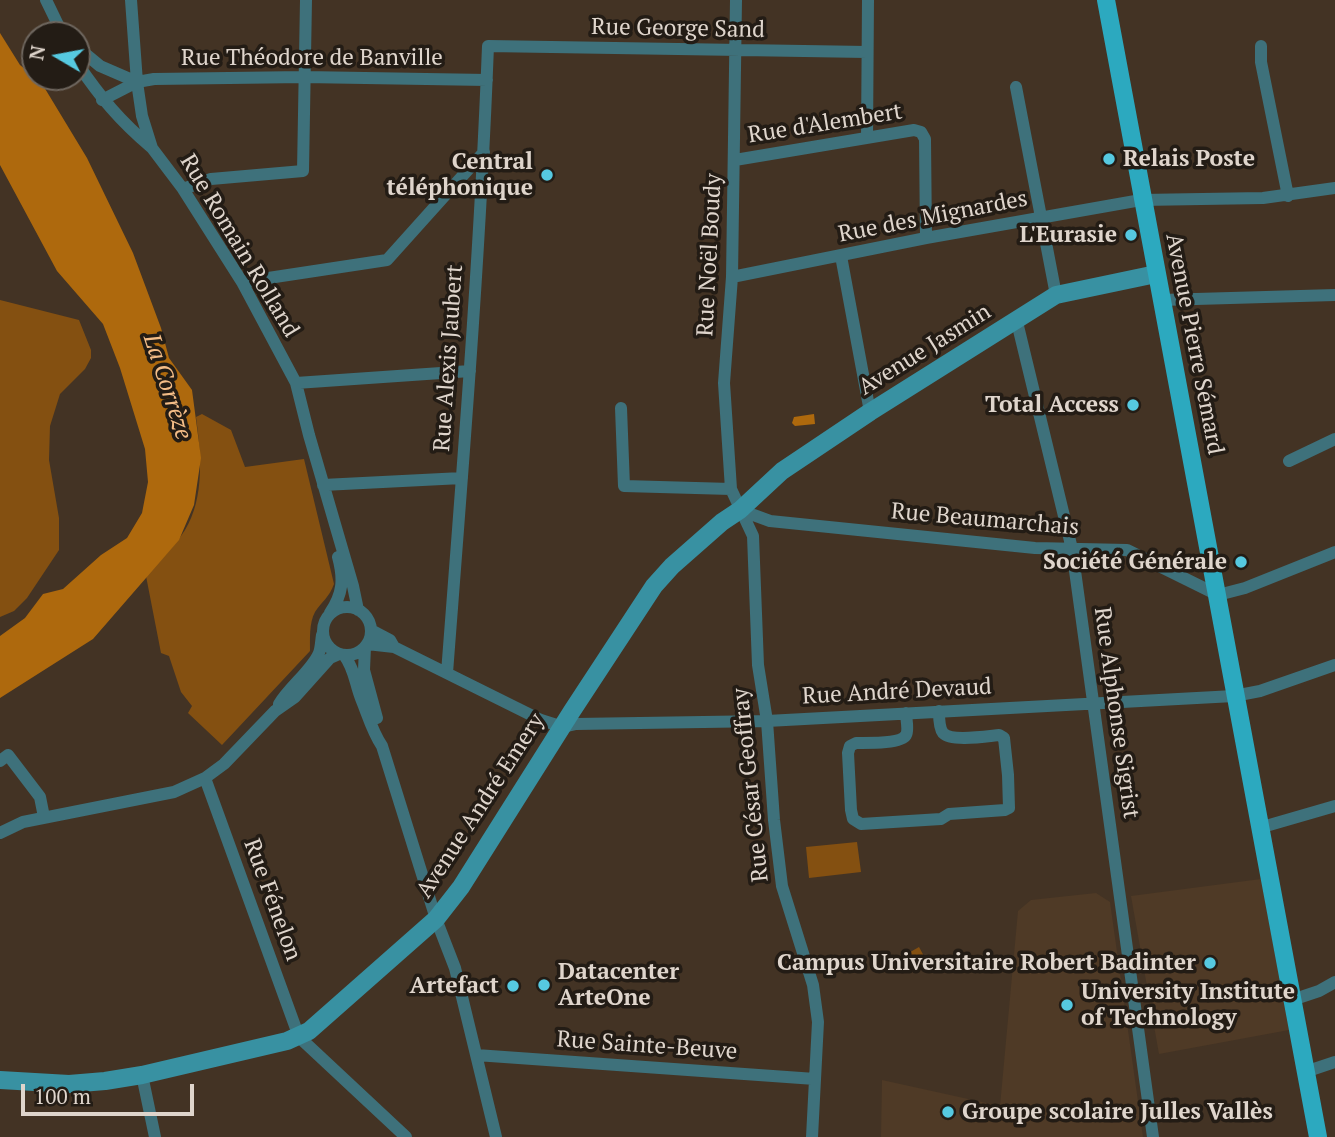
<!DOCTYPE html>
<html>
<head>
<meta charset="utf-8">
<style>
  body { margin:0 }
  #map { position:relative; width:1335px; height:1137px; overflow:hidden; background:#433324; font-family:"PT Serif",serif }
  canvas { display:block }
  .north { position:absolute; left:21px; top:21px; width:70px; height:70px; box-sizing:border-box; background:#231c15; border:2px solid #6e665e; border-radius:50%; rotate:280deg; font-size:19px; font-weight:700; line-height:28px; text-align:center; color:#dfd5cc }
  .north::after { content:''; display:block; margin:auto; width:24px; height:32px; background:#56c9e0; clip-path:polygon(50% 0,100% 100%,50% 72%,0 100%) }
  .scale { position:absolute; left:21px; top:1084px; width:173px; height:32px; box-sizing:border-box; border:4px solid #dfd5cc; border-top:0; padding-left:9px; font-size:21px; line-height:24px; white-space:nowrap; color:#dfd5cc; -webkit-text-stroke:5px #231c15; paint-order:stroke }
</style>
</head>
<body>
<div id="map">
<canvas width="1335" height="1137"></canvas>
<div class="north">N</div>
<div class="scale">100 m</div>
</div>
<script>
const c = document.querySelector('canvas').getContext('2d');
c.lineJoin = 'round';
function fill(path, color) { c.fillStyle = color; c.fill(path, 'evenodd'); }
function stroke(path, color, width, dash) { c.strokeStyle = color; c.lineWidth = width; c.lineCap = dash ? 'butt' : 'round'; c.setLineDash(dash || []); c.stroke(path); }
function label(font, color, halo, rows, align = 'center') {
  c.font = font + ' "PT Serif",serif'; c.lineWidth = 7; c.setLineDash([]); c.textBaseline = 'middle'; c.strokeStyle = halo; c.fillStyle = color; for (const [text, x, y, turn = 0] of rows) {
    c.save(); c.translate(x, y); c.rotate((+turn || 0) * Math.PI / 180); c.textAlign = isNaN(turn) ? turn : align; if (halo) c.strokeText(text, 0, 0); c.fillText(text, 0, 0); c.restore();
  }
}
const built = new Path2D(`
  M 1261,879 L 1289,1030 L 1159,1054 L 1131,896 Z
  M 1096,893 L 1110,902 L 1143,1137 L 881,1137 L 882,1080 L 1000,1106 L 1018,911 L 1031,900 Z`);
const green = new Path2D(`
  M 0,300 L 79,320 L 91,350 L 91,358 L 85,369 L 60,394 L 50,426 L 49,460 L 59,518 L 59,550 L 27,598 L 14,611 L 0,617 Z
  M 202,414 L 231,430 L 245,467 L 304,459 L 334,584 C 329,598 322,601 315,612 C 309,623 310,639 310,651 L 222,745 L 188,713 L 192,706 L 181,692 L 169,656 L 161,653 L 146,576 C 159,561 175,546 185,530 C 205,497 201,454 196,417 Z
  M 857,842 L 861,872 L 809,878 L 806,847 Z
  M 919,947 L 925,958 L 911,965 L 905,955 Z`);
const water = new Path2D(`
  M 0,33 L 20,65 L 41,82 L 87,158 L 133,253 L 161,328 L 169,358 L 192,390 L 201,458 L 194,505 L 179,540 L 93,639 L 0,698 L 0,636 L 25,618 L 43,594 L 63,589 L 101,555 L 127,538 L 142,513 L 148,482 L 145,449 L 120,368 L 103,324 L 57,271 L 0,165 Z
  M 814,414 L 815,424 L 795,426 L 792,423 L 794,417 Z`);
const street = new Path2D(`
  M 46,0 L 63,35
  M 131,0 L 137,82 L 142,116 L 152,148 L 183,189 L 242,282 L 296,383 L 309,435 L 353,586 L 358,610
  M 736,0 L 732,277 L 724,383 L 731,489 L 753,536 L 758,665 L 767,721 L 774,820 L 782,886 L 813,985 L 818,1022 L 812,1137
  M 1261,46 L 1261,62 L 1288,196
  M 77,47 L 100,66 L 137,82
  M 77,63 C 101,98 119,120 152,148
  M 1016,87 L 1056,295
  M 102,100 L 137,82 L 154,79 L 304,77 L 487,80
  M 867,138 L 868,0
  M 735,160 L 914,130 L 921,132 L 925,139 L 926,238
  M 183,189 L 211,179 L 303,171 L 306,0
  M 841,256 L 870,412
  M 732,277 L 926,238 L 1141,200 L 1263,198 L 1335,188
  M 242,282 L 387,260 L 484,152
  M 1161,300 L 1335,295
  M 1017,322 L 1072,549 L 1153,1137
  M 296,383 L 470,371
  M 621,408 L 624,486 L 731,489
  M 1289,461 L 1335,439
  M 323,485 L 462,478
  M 740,510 L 770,521 L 1035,548 L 1127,550 L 1218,595 L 1245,588 L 1335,552
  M323 631a24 24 0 1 1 48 0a24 24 0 1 1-48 0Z
  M 330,613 C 343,594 344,579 338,557
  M 371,630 L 390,640 L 394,647 L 541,720 L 563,727 L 576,724 L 767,721 L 1234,696 L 1260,691 L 1335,665
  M 367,644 L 394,647
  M 365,647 L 364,670 L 377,718
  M 344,655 C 355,669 355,685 362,701 C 368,716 373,733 382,746 L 436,919 L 455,968 L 496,1137
  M 447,673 C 463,464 480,256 488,46 L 867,52
  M 279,704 C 289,687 312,670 319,653 C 321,648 321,641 322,635
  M 906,713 C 906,719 909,730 906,735 C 901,744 867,743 856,743 L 850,746 L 848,753 L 851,810 L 853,819 L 861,824 L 941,819 L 949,814 L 1005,810 L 1009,808 L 1008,775 L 1004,738 L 999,735 C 988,736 951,742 943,733 C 939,728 939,717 939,711
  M 0,761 L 8,755 L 40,797 L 44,817
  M 205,778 L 299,1037 L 406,1137
  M 1259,828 L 1335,806
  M 0,833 L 23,822 L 174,792 L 205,778 L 224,764 L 275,711 L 295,697 L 330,658 L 339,654
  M 1292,1000 L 1319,991 L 1335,982
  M 476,1055 L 815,1079
  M 1305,1072 L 1335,1062
  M 142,1075 L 155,1137`);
const secondary = new Path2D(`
  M 0,1080 L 69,1084 L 105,1081 L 142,1075 L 287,1041 L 309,1031 L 436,919 L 461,887 L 572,711 L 654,586 L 672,566 L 722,522 L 740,510 L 782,471 L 870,412 L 1056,295 L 1156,274`);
const primary = new Path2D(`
  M 1106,0 L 1318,1137`);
const markers = [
  [1109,159,7,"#56c9e0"],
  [547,175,7,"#56c9e0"],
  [1131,235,7,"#56c9e0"],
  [1133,405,7,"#56c9e0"],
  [1241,562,7,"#56c9e0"],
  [1210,963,7,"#56c9e0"],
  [544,985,7,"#56c9e0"],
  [513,986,7,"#56c9e0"],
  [1067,1005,7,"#56c9e0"],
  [948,1112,7,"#56c9e0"]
];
const streetNames = [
  ["Rue George Sand",678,29,1],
  ["Rue Théodore de Banville",312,58],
  ["Rue d'Alembert",825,124,-9],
  ["Rue des Mignardes",933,217,-11],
  ["Rue Romain Rolland",239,246,59],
  ["Rue Noël Boudy",710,255,-87],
  ["Avenue Pierre Sémard",1194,344,79],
  ["Avenue Jasmin",925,350,-32],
  ["Rue Alexis Jaubert",449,358,-86],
  ["Rue Beaumarchais",985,520,5],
  ["Rue André Devaud",897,692,-3],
  ["Rue Alphonse Sigrist",1116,713,82],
  ["Rue César Geoffray",751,785,-96],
  ["Avenue André Emery",481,806,-57],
  ["Rue Fénelon",272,900,70],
  ["Rue Sainte-Beuve",647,1046,4]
];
const poiNames = [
  ["Relais Poste",1123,159,"left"],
  ["Central",533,162],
  ["téléphonique",533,188],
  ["L'Eurasie",1117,235],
  ["Total Access",1119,405],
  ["Société Générale",1227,562],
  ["Campus Universitaire Robert Badinter",1196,963],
  ["Datacenter",558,972,"left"],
  ["ArteOne",558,998,"left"],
  ["Artefact",499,986],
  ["University Institute",1081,992,"left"],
  ["of Technology",1081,1018,"left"],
  ["Groupe scolaire Julles Vallès",962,1112,"left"]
];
const waterNames = [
  ["La Corrèze",167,387,72]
];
fill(built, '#4f3a26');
fill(green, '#845011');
fill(water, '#ae690d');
stroke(street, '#3e717b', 12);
stroke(secondary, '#3891a2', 18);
stroke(primary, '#2ca9bf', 18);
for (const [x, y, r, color] of markers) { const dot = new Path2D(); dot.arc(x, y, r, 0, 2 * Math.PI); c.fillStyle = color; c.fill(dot); stroke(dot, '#231c15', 2.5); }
label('23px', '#dfd5cc', '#231c15', streetNames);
label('bold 23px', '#dfd5cc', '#231c15', poiNames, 'right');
label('italic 24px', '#f4bd87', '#231c15', waterNames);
</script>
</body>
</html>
